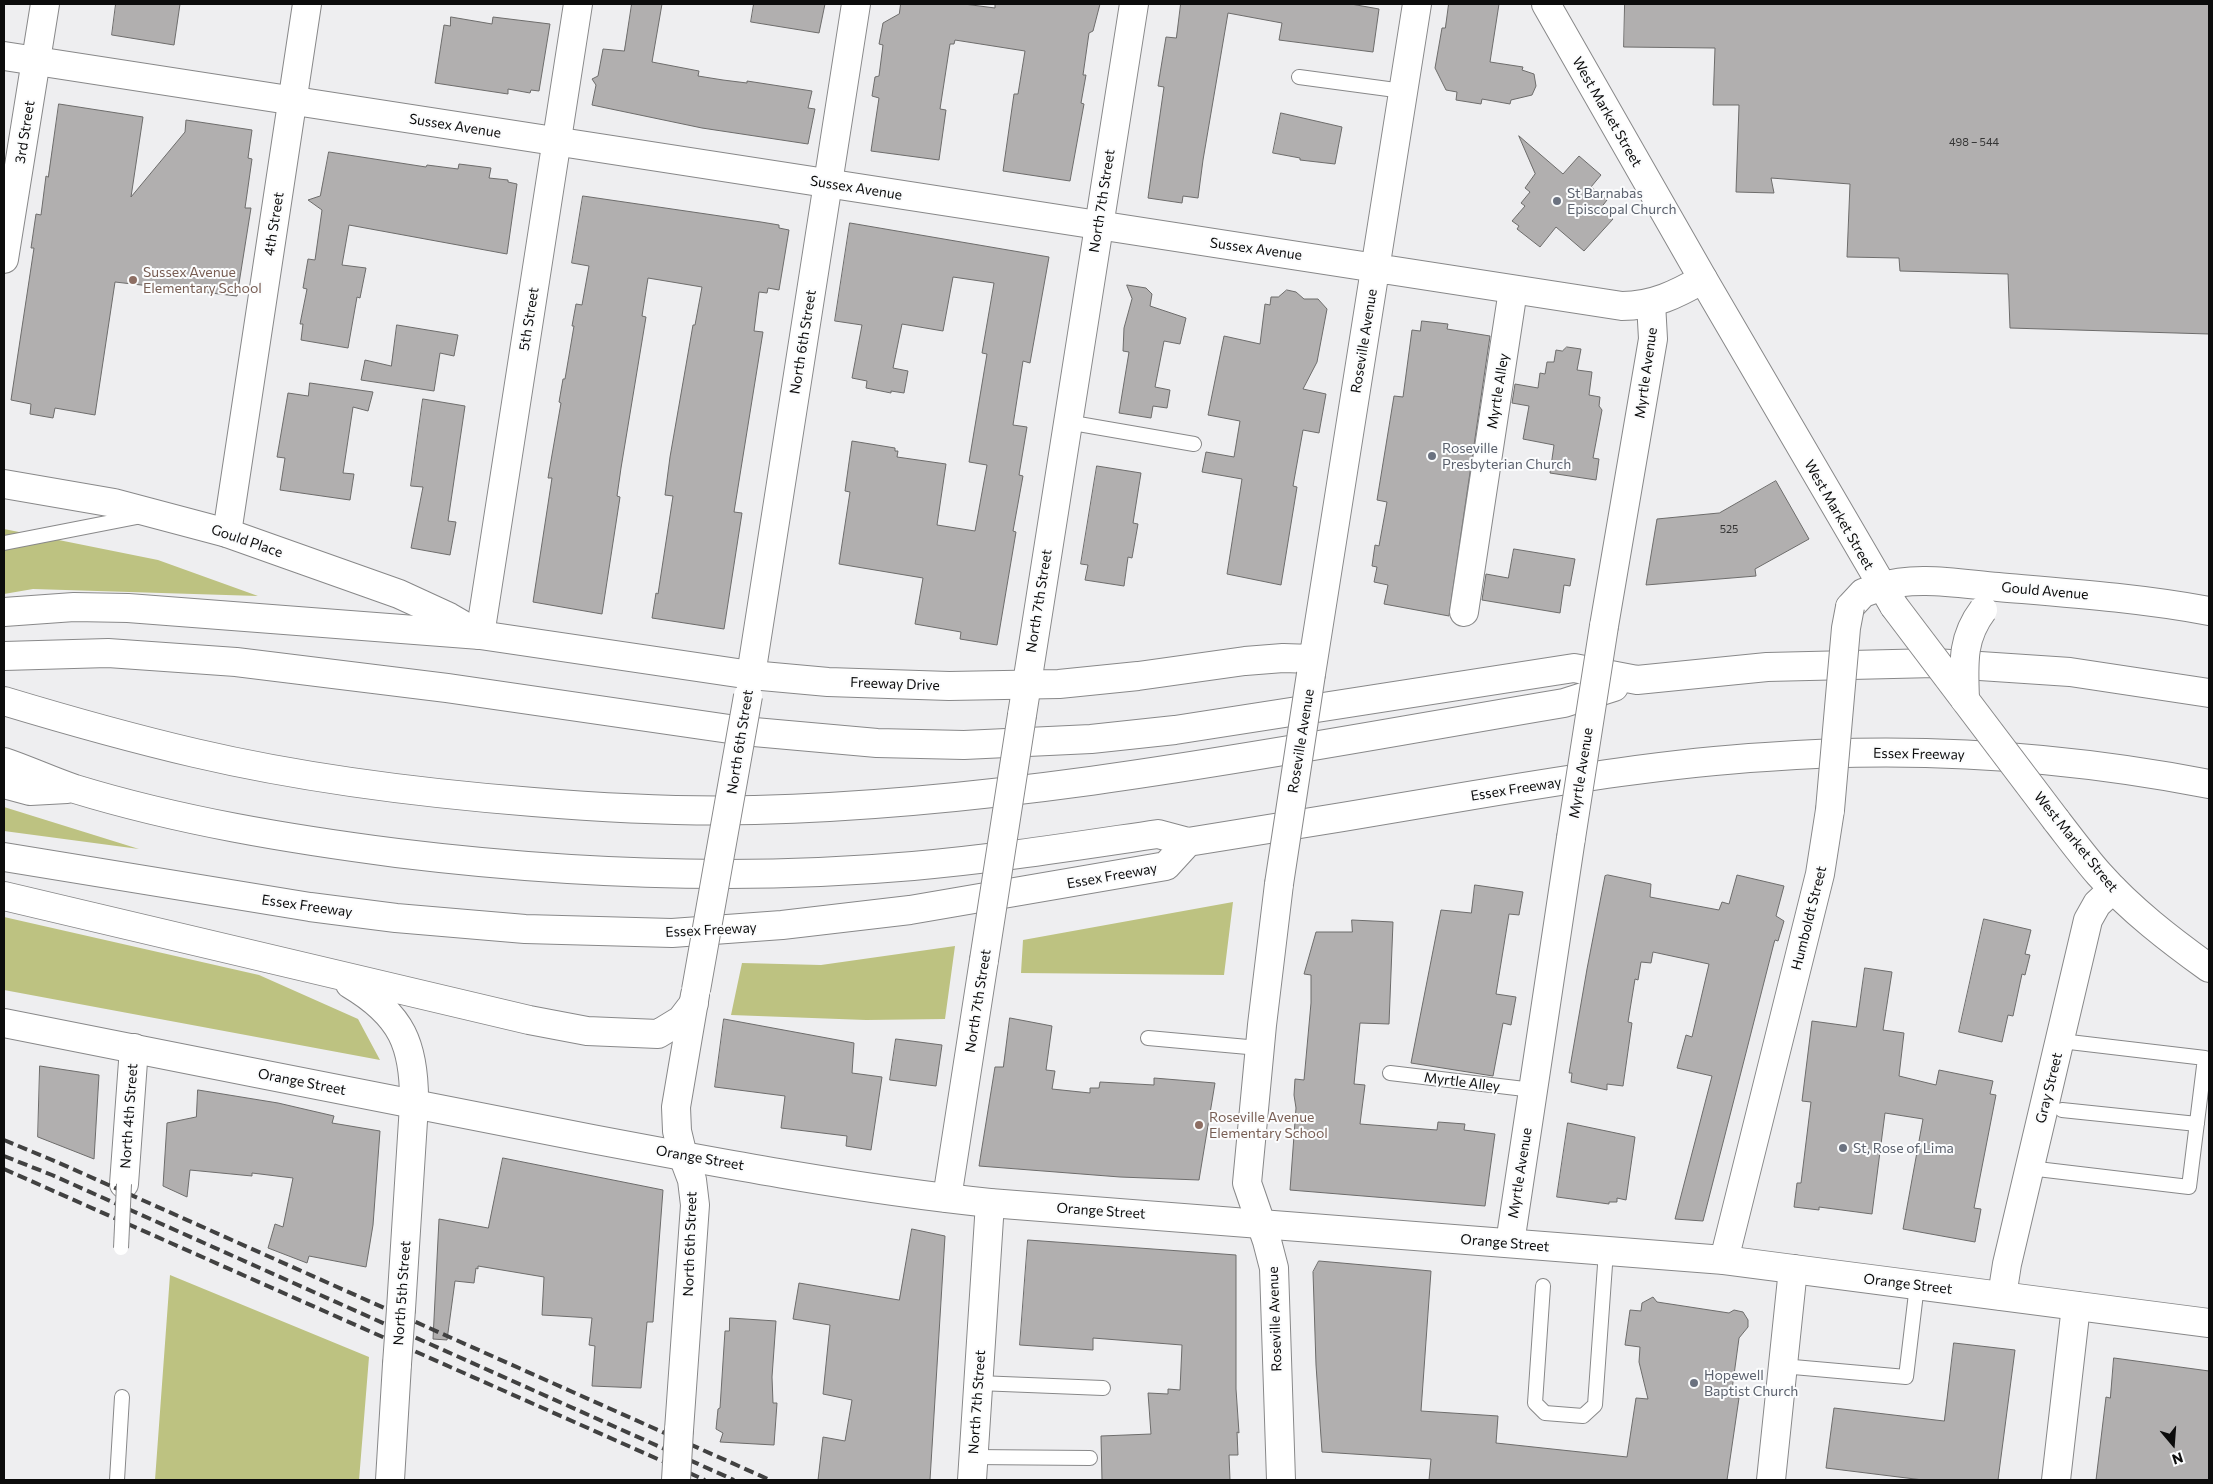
<!DOCTYPE html>
<html>
<head>
<meta charset="utf-8">
<style>
  body { margin:0 }
  #map { position:relative; width:2213px; height:1484px; overflow:hidden; background:#eeeef0; font-family:Commissioner,sans-serif }
  canvas { display:block }
  .frame { position:absolute; inset:0; border:5px solid #0c0c0c; pointer-events:none }
  .north { position:absolute; left:2148px; top:1419px; width:50px; height:50px; -webkit-text-stroke:4px #fbfcfd; paint-order:stroke; rotate:162deg; font-size:14px; font-weight:700; line-height:20px; text-align:center; color:#0c0c0c }
  .north::after { content:''; display:block; margin:auto; width:18px; height:22px; background:#0c0c0c; clip-path:polygon(50% 0,100% 100%,50% 72%,0 100%) }
</style>
</head>
<body>
<div id="map">
<canvas width="2213" height="1484"></canvas>
<div class="frame"></div>
<div class="north">N</div>
</div>
<script>
const c = document.querySelector('canvas').getContext('2d');
c.lineJoin = 'round';
function fill(path, color) { c.fillStyle = color; c.fill(path, 'evenodd'); }
function stroke(path, color, width, dash) { c.strokeStyle = color; c.lineWidth = width; c.lineCap = dash ? 'butt' : 'round'; c.setLineDash(dash || []); c.stroke(path); }
function label(font, color, halo, rows, align = 'center') {
  c.font = font + ' Commissioner,sans-serif'; c.lineWidth = 4; c.setLineDash([]); c.textBaseline = 'middle'; c.strokeStyle = halo; c.fillStyle = color; for (const [text, x, y, turn = 0] of rows) {
    c.save(); c.translate(x, y); c.rotate((+turn || 0) * Math.PI / 180); c.textAlign = isNaN(turn) ? turn : align; if (halo) c.strokeText(text, 0, 0); c.fillText(text, 0, 0); c.restore();
  }
}
const green = new Path2D(`
  M 4,529 L 158,560 L 258,596 L 33,589 L 4,594 Z
  M 4,807 L 139,849 L 4,831 Z
  M 1233,902 L 1224,975 L 1021,973 L 1023,940 Z
  M 4,917 L 259,975 L 358,1019 L 380,1060 L 4,990 Z
  M 955,946 L 945,1019 L 866,1020 L 731,1015 L 742,963 L 821,965 Z
  M 170,1275 L 369,1357 L 359,1480 L 155,1480 Z`);
const building = new Path2D(`
  M 116,4 L 180,4 L 174,45 L 112,35 Z
  M 632,4 L 662,4 L 652,62 L 699,71 L 698,76 L 723,80 L 747,83 L 747,81 L 812,91 L 808,108 L 815,109 L 808,144 L 702,128 L 592,105 L 596,85 L 592,79 L 598,76 L 603,49 L 624,51 Z
  M 754,4 L 825,4 L 819,33 L 751,22 Z
  M 901,4 L 964,4 L 995,8 L 995,4 L 1100,4 L 1093,31 L 1089,33 L 1083,75 L 1086,75 L 1081,103 L 1084,104 L 1070,181 L 1003,171 L 1014,94 L 1018,94 L 1025,51 L 955,40 L 954,44 L 950,44 L 940,109 L 946,110 L 939,160 L 871,151 L 879,98 L 872,96 L 875,77 L 879,76 L 883,45 L 879,44 L 883,23 L 899,14 Z
  M 1181,4 L 1351,4 L 1379,9 L 1373,52 L 1279,40 L 1282,23 L 1228,13 L 1203,160 L 1198,198 L 1183,196 L 1182,203 L 1148,198 L 1164,87 L 1158,86 L 1166,37 L 1176,38 Z
  M 1449,4 L 1499,4 L 1490,62 L 1523,67 L 1522,70 L 1534,74 L 1536,86 L 1532,95 L 1511,100 L 1510,104 L 1482,99 L 1481,104 L 1456,100 L 1457,92 L 1446,90 L 1435,68 L 1442,28 L 1445,28 Z
  M 1625,4 L 2209,4 L 2209,334 L 2010,328 L 2008,274 L 1900,271 L 1899,258 L 1847,257 L 1850,184 L 1771,178 L 1774,193 L 1736,192 L 1739,105 L 1713,105 L 1715,48 L 1624,47 Z
  M 451,17 L 492,24 L 493,17 L 550,24 L 539,91 L 531,90 L 530,93 L 508,89 L 508,94 L 435,83 L 444,25 L 450,26 Z
  M 59,104 L 143,117 L 131,197 L 185,132 L 186,120 L 252,130 L 248,158 L 252,159 L 245,208 L 251,208 L 237,296 L 115,282 L 95,415 L 55,408 L 53,418 L 30,414 L 31,404 L 11,400 L 34,248 L 31,248 L 36,214 L 41,215 L 46,176 L 48,177 Z
  M 1281,113 L 1342,127 L 1335,164 L 1300,160 L 1300,158 L 1273,153 Z
  M 1519,136 L 1563,174 L 1579,156 L 1601,175 L 1591,187 L 1607,200 L 1600,209 L 1613,219 L 1584,251 L 1556,227 L 1540,247 L 1517,229 L 1519,226 L 1512,221 L 1525,206 L 1521,203 L 1530,192 L 1525,188 L 1535,174 Z
  M 329,152 L 426,167 L 427,165 L 458,169 L 459,164 L 491,168 L 489,178 L 508,180 L 508,182 L 517,184 L 507,254 L 349,225 L 342,265 L 366,268 L 360,298 L 357,297 L 348,348 L 301,340 L 303,324 L 300,324 L 307,289 L 303,288 L 308,259 L 315,260 L 322,210 L 308,200 L 320,196 Z
  M 583,196 L 761,222 L 779,225 L 779,228 L 789,230 L 779,290 L 768,288 L 767,293 L 759,292 L 754,331 L 763,332 L 734,512 L 742,513 L 724,629 L 652,618 L 656,593 L 658,594 L 673,496 L 665,495 L 670,457 L 693,325 L 695,325 L 702,287 L 648,278 L 642,316 L 646,317 L 621,468 L 617,496 L 620,497 L 602,614 L 533,602 L 552,478 L 548,478 L 561,403 L 559,402 L 563,379 L 565,379 L 574,326 L 572,326 L 576,304 L 582,305 L 589,266 L 572,263 Z
  M 850,223 L 1049,257 L 1030,363 L 1023,361 L 1013,425 L 1027,427 L 1019,475 L 1023,476 L 1013,531 L 1016,532 L 997,645 L 960,639 L 961,632 L 915,624 L 923,578 L 839,564 L 850,492 L 845,491 L 852,441 L 895,448 L 895,451 L 898,451 L 897,457 L 946,464 L 937,525 L 975,531 L 987,465 L 969,462 L 987,354 L 982,353 L 994,283 L 953,277 L 943,331 L 902,324 L 893,368 L 908,371 L 904,393 L 891,391 L 891,393 L 866,388 L 867,381 L 852,378 L 862,325 L 835,321 Z
  M 1127,285 L 1146,288 L 1152,294 L 1150,306 L 1186,318 L 1180,344 L 1164,341 L 1155,387 L 1170,390 L 1167,408 L 1153,406 L 1151,418 L 1119,413 L 1129,352 L 1123,351 L 1124,328 L 1132,299 Z
  M 1287,290 L 1296,292 L 1304,299 L 1318,299 L 1327,309 L 1317,362 L 1303,389 L 1326,394 L 1319,433 L 1303,430 L 1293,486 L 1297,487 L 1281,585 L 1227,574 L 1242,479 L 1202,472 L 1206,452 L 1234,457 L 1240,421 L 1208,415 L 1224,336 L 1260,344 L 1265,304 L 1270,305 L 1271,297 L 1278,297 Z
  M 1422,321 L 1448,324 L 1447,329 L 1490,336 L 1449,616 L 1384,604 L 1388,585 L 1374,582 L 1377,567 L 1372,566 L 1375,545 L 1379,546 L 1387,502 L 1377,500 L 1394,396 L 1403,397 L 1412,330 L 1420,331 Z
  M 397,325 L 458,335 L 454,356 L 440,353 L 434,391 L 361,380 L 365,360 L 391,366 Z
  M 1567,347 L 1581,349 L 1577,370 L 1592,372 L 1589,395 L 1600,397 L 1599,406 L 1602,410 L 1593,458 L 1599,459 L 1596,480 L 1550,473 L 1554,445 L 1523,439 L 1529,406 L 1512,403 L 1515,384 L 1538,388 L 1540,373 L 1545,374 L 1547,362 L 1554,362 L 1556,350 L 1562,351 Z
  M 310,383 L 373,392 L 368,411 L 353,407 L 343,473 L 354,474 L 350,500 L 280,490 L 285,458 L 277,457 L 288,393 L 308,396 Z
  M 423,399 L 465,406 L 448,521 L 456,522 L 450,555 L 411,548 L 423,487 L 411,486 Z
  M 1097,466 L 1141,473 L 1133,523 L 1138,524 L 1132,558 L 1128,557 L 1124,586 L 1085,580 L 1088,565 L 1081,564 Z
  M 1776,481 L 1809,539 L 1755,569 L 1756,576 L 1646,585 L 1657,519 L 1719,513 Z
  M 1514,549 L 1575,559 L 1570,586 L 1564,585 L 1560,613 L 1482,600 L 1486,574 L 1508,578 Z
  M 1608,875 L 1651,884 L 1650,897 L 1719,910 L 1722,902 L 1729,904 L 1737,875 L 1784,886 L 1776,916 L 1784,921 L 1778,941 L 1775,940 L 1774,943 L 1703,1221 L 1675,1219 L 1712,1076 L 1677,1068 L 1686,1035 L 1692,1037 L 1709,964 L 1653,952 L 1651,963 L 1641,962 L 1638,980 L 1635,979 L 1628,1022 L 1632,1023 L 1623,1086 L 1607,1084 L 1607,1090 L 1571,1082 L 1572,1073 L 1569,1073 L 1587,969 L 1605,876 Z
  M 1475,885 L 1523,892 L 1519,915 L 1509,914 L 1496,994 L 1516,997 L 1511,1025 L 1503,1023 L 1493,1076 L 1411,1063 L 1441,910 L 1471,913 Z
  M 1984,919 L 2031,930 L 2025,954 L 2030,955 L 2025,975 L 2022,974 L 2013,1016 L 2008,1015 L 2002,1042 L 1959,1032 Z
  M 1352,920 L 1393,922 L 1389,1024 L 1360,1023 L 1354,1084 L 1365,1085 L 1360,1124 L 1437,1130 L 1438,1122 L 1465,1124 L 1464,1130 L 1495,1134 L 1485,1206 L 1290,1190 L 1296,1108 L 1294,1095 L 1295,1079 L 1304,1080 L 1311,1003 L 1311,975 L 1304,974 L 1316,932 L 1352,932 Z
  M 1865,968 L 1892,972 L 1883,1030 L 1904,1033 L 1899,1076 L 1936,1085 L 1939,1070 L 1993,1081 L 1990,1094 L 1996,1095 L 1974,1208 L 1981,1209 L 1975,1242 L 1903,1229 L 1923,1119 L 1885,1113 L 1872,1214 L 1819,1207 L 1819,1210 L 1794,1207 L 1797,1183 L 1801,1183 L 1811,1102 L 1802,1101 L 1812,1021 L 1856,1027 Z
  M 1010,1018 L 1052,1026 L 1046,1070 L 1055,1071 L 1052,1089 L 1090,1093 L 1090,1088 L 1099,1088 L 1100,1082 L 1154,1085 L 1154,1078 L 1215,1083 L 1199,1180 L 1120,1177 L 979,1166 L 995,1067 L 1003,1067 Z
  M 724,1019 L 854,1043 L 852,1073 L 882,1077 L 871,1150 L 846,1146 L 847,1136 L 781,1128 L 785,1096 L 715,1087 Z
  M 896,1039 L 942,1045 L 936,1086 L 890,1080 Z
  M 40,1066 L 99,1075 L 94,1159 L 38,1137 Z
  M 198,1090 L 278,1103 L 334,1116 L 332,1123 L 380,1131 L 373,1225 L 366,1267 L 309,1256 L 307,1263 L 268,1248 L 275,1224 L 283,1227 L 293,1178 L 252,1173 L 252,1176 L 190,1170 L 187,1197 L 163,1186 L 167,1123 L 196,1117 Z
  M 1568,1123 L 1635,1137 L 1626,1200 L 1617,1198 L 1617,1202 L 1609,1202 L 1609,1204 L 1557,1197 Z
  M 503,1158 L 663,1190 L 653,1322 L 647,1322 L 641,1388 L 592,1386 L 595,1346 L 589,1345 L 592,1318 L 542,1315 L 544,1277 L 478,1266 L 478,1269 L 476,1268 L 474,1283 L 455,1281 L 447,1340 L 433,1339 L 439,1219 L 488,1228 Z
  M 912,1229 L 945,1236 L 930,1480 L 818,1480 L 823,1437 L 845,1441 L 852,1400 L 823,1394 L 830,1325 L 793,1319 L 799,1283 L 899,1300 Z
  M 1028,1240 L 1236,1255 L 1236,1389 L 1239,1433 L 1237,1432 L 1238,1455 L 1229,1455 L 1230,1480 L 1102,1480 L 1101,1436 L 1151,1434 L 1148,1393 L 1168,1394 L 1168,1389 L 1180,1390 L 1182,1345 L 1093,1338 L 1093,1350 L 1020,1345 Z
  M 1319,1261 L 1431,1271 L 1421,1411 L 1498,1416 L 1496,1443 L 1627,1457 L 1636,1398 L 1648,1399 L 1639,1362 L 1640,1347 L 1625,1345 L 1630,1310 L 1641,1311 L 1642,1303 L 1653,1297 L 1657,1302 L 1729,1313 L 1734,1310 L 1743,1312 L 1748,1320 L 1748,1327 L 1739,1338 L 1731,1397 L 1739,1398 L 1727,1480 L 1429,1480 L 1431,1459 L 1322,1452 L 1316,1365 L 1313,1272 Z
  M 730,1318 L 776,1321 L 772,1377 L 773,1403 L 777,1403 L 774,1445 L 720,1442 L 723,1433 L 716,1429 L 718,1409 L 720,1408 L 725,1331 L 729,1331 Z
  M 1954,1343 L 2015,1350 L 1998,1480 L 1923,1480 L 1826,1468 L 1834,1408 L 1944,1421 Z
  M 2114,1358 L 2209,1371 L 2209,1480 L 2096,1480 L 2106,1397 L 2110,1398 Z`);
const service = new Path2D(`
  M 1299,77 L 1403,91
  M 1067,422 L 1194,444
  M 4,543 L 142,516
  M 1148,1038 L 1259,1048
  M 1390,1073 L 1533,1090
  M 2062,1110 L 2197,1124
  M 2029,1168 L 2189,1187 L 2205,1058 L 2061,1041
  M 1543,1286 L 1535,1403 L 1545,1413 L 1583,1416 L 1595,1405 L 1606,1251
  M 1782,1366 L 1906,1377 L 1917,1285
  M 978,1383 L 1103,1388
  M 973,1457 L 1090,1458
  M 117,1480 L 122,1397`);
const minor = new Path2D(`
  M 4,259 L 45,4
  M 227,533 L 307,4
  M 1850,607 L 1863,593 L 1880,587
  M 1464,612 L 1513,290
  M 1604,626 L 1653,339 L 1651,303
  M 480,635 L 578,4
  M 751,675 L 856,4
  M 1022,715 L 1134,4
  M 124,1184 L 134,1048
  M 947,1198 L 984,960
  M 1510,1243 L 1571,838
  M 1724,1260 L 1820,874 L 1830,810
  M 2002,1296 L 2007,1264 L 2088,920 L 2097,904 L 2113,889
  M 401,1309 L 414,1105
  M 679,1430 L 695,1205 L 692,1180 L 683,1156
  M 390,1480 L 397,1364
  M 972,1480 L 990,1203
  M 1771,1480 L 1793,1269
  M 2056,1480 L 2076,1306`);
const tertiary = new Path2D(`
  M 4,56 L 1622,306 C 1653,306 1677,294 1703,279
  M 4,484 L 114,503 L 227,533 L 399,594 L 449,617 L 480,635 L 751,675 L 828,682 L 949,686 L 1059,684 L 1138,676 L 1245,661 L 1283,658 L 1313,659
  M 1880,587 C 1915,575 1961,584 1998,587 C 2068,593 2139,598 2209,611
  M 1311,674 L 1417,4
  M 1279,884 L 1262,1025 L 1247,1183 L 1267,1241 L 1274,1268 L 1281,1480
  M 683,1156 L 677,1131 L 676,1107 L 695,995`);
const secondary = new Path2D(`
  M 4,1023 C 200,1061 396,1102 592,1139 C 724,1164 857,1189 990,1203 L 1724,1260 L 2209,1323`);
const primary = new Path2D(`
  M 1546,4 L 1703,279 L 1894,606
  M 2056,820 C 2070,838 2084,857 2099,874 C 2131,910 2170,940 2209,968`);
const motorway = new Path2D(`
  M 4,612 L 74,607 L 128,608 L 480,635
  M 4,656 L 108,653 L 236,662 L 447,688 L 743,731 L 877,743 L 964,745 L 1091,739 L 1175,730 L 1574,668 L 1637,680 L 1767,667 L 1935,663 L 2070,672 L 2209,693
  M 4,701 C 67,720 131,738 195,753 C 306,779 419,793 533,802 C 606,808 681,812 755,810 C 1027,803 1296,748 1564,703 L 1614,687
  M 4,762 C 28,770 51,781 75,789 C 180,821 289,839 397,853 C 569,874 741,881 913,866 C 995,859 1076,846 1158,834 L 1188,842
  M 4,784 L 30,791 L 67,789
  M 4,857 L 310,907 L 396,918 L 525,929 L 672,933 L 782,925 L 910,910 L 1166,866 L 1188,842 C 1283,827 1379,811 1474,795 C 1571,779 1668,763 1766,757 C 1914,746 2064,756 2209,784
  M 4,896 L 529,1020 L 587,1031 L 658,1034 L 681,1020 L 694,1003
  M 350,984 C 402,1015 415,1045 414,1105`);
const rail = new Path2D(`
  M 4,1140 L 57,1162 L 770,1480
  M 4,1156 L 52,1175 L 734,1480
  M 4,1169 L 705,1480`);
const serviceBridge = new Path2D(`
  M 121,1248 L 124,1184`);
const minorBridge = new Path2D(`
  M 1830,810 L 1846,628 L 1850,607
  M 1571,838 L 1604,626
  M 984,960 L 1022,715
  M 397,1364 L 401,1309
  M 676,1480 L 679,1430`);
const tertiaryBridge = new Path2D(`
  M 1965,700 C 1964,665 1961,639 1983,610
  M 1279,884 L 1311,674
  M 696,990 L 748,696`);
const primaryBridge = new Path2D(`
  M 1894,606 L 2056,820`);
const markers = [
  [1557,201,5,"#6b7280"],
  [133,280,5,"#8d6e63"],
  [1432,456,5,"#6b7280"],
  [1199,1125,5,"#8d6e63"],
  [1843,1148,5,"#6b7280"],
  [1694,1383,5,"#6b7280"]
];
const numberNames = [
  ["498 – 544",1974,142],
  ["525",1729,529]
];
const streetNames = [
  ["West Market Street",1607,112,60],
  ["Sussex Avenue",455,126,9],
  ["3rd Street",25,132,-81],
  ["Sussex Avenue",856,188,9],
  ["North 7th Street",1102,201,-81],
  ["4th Street",274,224,-81],
  ["Sussex Avenue",1256,249,8],
  ["5th Street",529,319,-81],
  ["Roseville Avenue",1364,341,-81],
  ["North 6th Street",803,342,-81],
  ["Myrtle Avenue",1646,373,-82],
  ["Myrtle Alley",1498,391,-81],
  ["West Market Street",1839,515,60],
  ["Gould Place",247,541,19],
  ["Gould Avenue",2045,591,5],
  ["North 7th Street",1039,601,-81],
  ["Freeway Drive",895,684,2],
  ["Roseville Avenue",1301,741,-81],
  ["North 6th Street",740,742,-81],
  ["Essex Freeway",1919,754,1],
  ["Myrtle Avenue",1581,773,-81],
  ["Essex Freeway",1516,789,-9],
  ["West Market Street",2076,842,51],
  ["Essex Freeway",1112,876,-10],
  ["Essex Freeway",307,906,8],
  ["Humboldt Street",1809,918,-76],
  ["Essex Freeway",711,930,-3],
  ["North 7th Street",978,1001,-81],
  ["Orange Street",302,1082,11],
  ["Myrtle Alley",1462,1082,7],
  ["Gray Street",2049,1088,-76],
  ["North 4th Street",129,1116,-86],
  ["Orange Street",700,1158,10],
  ["Myrtle Avenue",1520,1173,-81],
  ["Orange Street",1101,1211,4],
  ["Orange Street",1505,1243,5],
  ["North 6th Street",690,1244,-88],
  ["Orange Street",1908,1284,7],
  ["North 5th Street",402,1293,-86],
  ["Roseville Avenue",1275,1319,-92],
  ["North 7th Street",977,1402,-86]
];
const worshipNames = [
  ["St Barnabas",1567,193],
  ["Episcopal Church",1567,209],
  ["Roseville",1442,448],
  ["Presbyterian Church",1442,464],
  ["St, Rose of Lima",1853,1148],
  ["Hopewell",1704,1375],
  ["Baptist Church",1704,1391]
];
const educationNames = [
  ["Sussex Avenue",143,272],
  ["Elementary School",143,288],
  ["Roseville Avenue",1209,1117],
  ["Elementary School",1209,1133]
];
fill(green, '#bdc281');
fill(building, '#b1afaf');
stroke(building, '#6d6c6b', 1);
stroke(service, '#888889', 16);
stroke(minor, '#888889', 30);
stroke(tertiary, '#888889', 30);
stroke(secondary, '#888889', 30);
stroke(primary, '#888889', 30);
stroke(motorway, '#888889', 30);
stroke(service, '#fff', 14);
stroke(minor, '#fff', 28);
stroke(tertiary, '#fff', 28);
stroke(secondary, '#fff', 28);
stroke(primary, '#fff', 28);
stroke(motorway, '#fff', 28);
stroke(rail, '#414141', 4, [10, 5]);
stroke(serviceBridge, '#888889', 16, []);
stroke(minorBridge, '#888889', 30, []);
stroke(tertiaryBridge, '#888889', 30, []);
stroke(primaryBridge, '#888889', 30, []);
stroke(serviceBridge, '#fff', 14);
stroke(minorBridge, '#fff', 28);
stroke(tertiaryBridge, '#fff', 28);
stroke(primaryBridge, '#fff', 28);
for (const [x, y, r, color] of markers) { const dot = new Path2D(); dot.arc(x, y, r, 0, 2 * Math.PI); c.fillStyle = color; c.fill(dot); stroke(dot, '#fbfcfd', 2); }
label('11px', '#353535', null, numberNames);
label('14px', '#0c0c0c', '#fbfcfd', streetNames);
label('14px', '#5b616d', '#fbfcfd', worshipNames, 'left');
label('14px', '#785e54', '#fbfcfd', educationNames, 'left');
</script>
</body>
</html>
